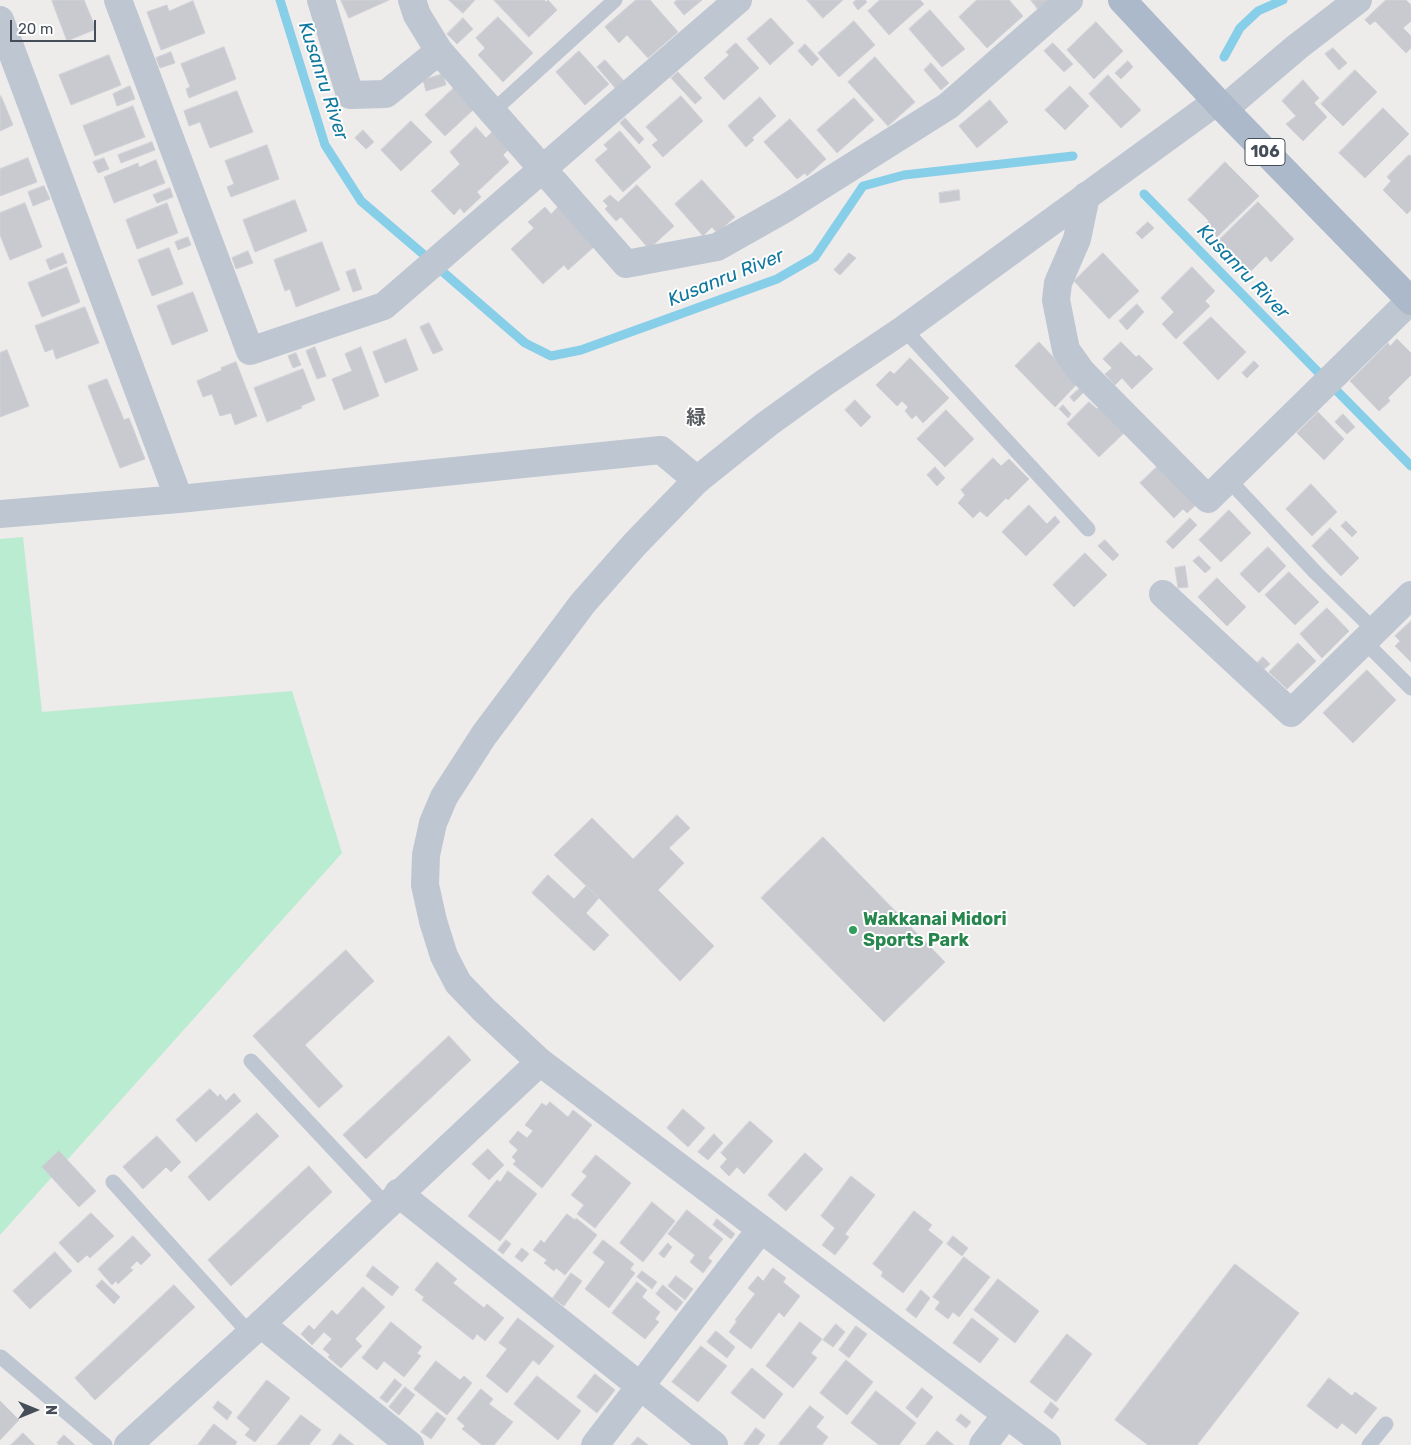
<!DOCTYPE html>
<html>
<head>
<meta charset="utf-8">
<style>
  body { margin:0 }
  #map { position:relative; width:1411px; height:1445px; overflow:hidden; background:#eeebeb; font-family:Rubik,sans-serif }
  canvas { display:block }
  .north { position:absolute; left:10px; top:1385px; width:50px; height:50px; -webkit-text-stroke:4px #fff; paint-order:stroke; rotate:90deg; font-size:14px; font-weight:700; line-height:20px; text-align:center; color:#444d58 }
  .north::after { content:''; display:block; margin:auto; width:18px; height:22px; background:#444d58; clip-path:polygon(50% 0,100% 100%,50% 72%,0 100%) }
  .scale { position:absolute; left:10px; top:20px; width:86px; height:22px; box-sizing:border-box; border:2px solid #444d58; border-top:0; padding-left:6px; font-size:15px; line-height:18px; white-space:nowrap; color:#444d58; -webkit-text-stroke:4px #fff; paint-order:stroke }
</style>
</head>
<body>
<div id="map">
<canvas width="1411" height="1445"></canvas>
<div class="north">N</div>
<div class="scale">20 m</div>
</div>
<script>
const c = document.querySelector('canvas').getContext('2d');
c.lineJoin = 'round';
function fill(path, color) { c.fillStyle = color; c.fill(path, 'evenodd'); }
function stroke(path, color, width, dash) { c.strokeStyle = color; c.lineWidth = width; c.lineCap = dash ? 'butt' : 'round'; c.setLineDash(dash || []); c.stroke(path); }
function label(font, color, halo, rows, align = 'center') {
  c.font = font + ' Rubik,"Noto Sans JP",sans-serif'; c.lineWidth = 4; c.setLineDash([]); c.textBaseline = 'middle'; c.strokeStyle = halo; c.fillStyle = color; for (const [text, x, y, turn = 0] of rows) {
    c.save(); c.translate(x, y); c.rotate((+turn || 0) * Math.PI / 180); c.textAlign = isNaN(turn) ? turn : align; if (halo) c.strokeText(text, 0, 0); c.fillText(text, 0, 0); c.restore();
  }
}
const green = new Path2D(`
  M 23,537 L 42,712 L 292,691 L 342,853 L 0,1235 L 0,539 Z`);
const stream = new Path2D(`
  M 280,0 L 325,145 L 361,201 L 423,254
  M 1224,57 L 1240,28 L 1258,11 L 1283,0
  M 1144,194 L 1319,373
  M 443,272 L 525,343 L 551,356 L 581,350 L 777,279 L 815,257 L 863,186 L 904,175 L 1073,156
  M 1337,391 L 1411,466`);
const building = new Path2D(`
  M 55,0 L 84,0 L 96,29 L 67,41 L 52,1 Z
  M 341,0 L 389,0 L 349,18 Z
  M 449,0 L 475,0 L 463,13 Z
  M 494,0 L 544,0 L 546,2 L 548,0 L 557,10 L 529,37 Z
  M 636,0 L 650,0 L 678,32 L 648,58 L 627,35 L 619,43 L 605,27 Z
  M 677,0 L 702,0 L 684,15 L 674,3 Z
  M 807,0 L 843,0 L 823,18 Z
  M 856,0 L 865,0 L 867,2 L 858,10 L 853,3 Z
  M 880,0 L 920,0 L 924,4 L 889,35 L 868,11 Z
  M 977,0 L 1009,0 L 1023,16 L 987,48 L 959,17 Z
  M 1031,0 L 1048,0 L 1038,9 Z
  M 1386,0 L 1406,0 L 1411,5 L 1411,21 L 1403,28 L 1411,36 L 1411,48 L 1406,53 L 1375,21 L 1370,25 L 1365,20 Z
  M 193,1 L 205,33 L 161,50 L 147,12 L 167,5 L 169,11 Z
  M 930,10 L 965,49 L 942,67 L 909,29 Z
  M 498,17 L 533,53 L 503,82 L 478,55 L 485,48 L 476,38 Z
  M 463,18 L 473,29 L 457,44 L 447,34 Z
  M 771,18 L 794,43 L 770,65 L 747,39 Z
  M 854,21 L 875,45 L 839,77 L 818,53 Z
  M 1096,22 L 1123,51 L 1094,79 L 1067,50 Z
  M 736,43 L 759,68 L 724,100 L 704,78 L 729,55 L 726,52 Z
  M 1053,43 L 1073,64 L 1064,72 L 1044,51 Z
  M 805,44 L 819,59 L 812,66 L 798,51 Z
  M 224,47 L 236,79 L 189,98 L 186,89 L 190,87 L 181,64 Z
  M 1333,48 L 1347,63 L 1339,70 L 1325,54 Z
  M 579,51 L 609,84 L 585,105 L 556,72 Z
  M 171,52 L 175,63 L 160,68 L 156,58 Z
  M 109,55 L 121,85 L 71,105 L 59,75 Z
  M 875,57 L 915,102 L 888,126 L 848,82 Z
  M 605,60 L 624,81 L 616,89 L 597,67 Z
  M 1128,61 L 1133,67 L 1121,79 L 1115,73 Z
  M 931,63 L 949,83 L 941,90 L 924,70 Z
  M 1355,70 L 1377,92 L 1343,126 L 1321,104 Z
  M 678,72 L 702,98 L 695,104 L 671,78 Z
  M 443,74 L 446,85 L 426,91 L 423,80 Z
  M 1108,75 L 1141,110 L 1121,128 L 1089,94 Z
  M 1303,80 L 1319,98 L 1314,103 L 1327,117 L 1303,141 L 1286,124 L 1296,116 L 1282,101 Z
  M 130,86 L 135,99 L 117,106 L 113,94 Z
  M 1070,86 L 1089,106 L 1065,130 L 1045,110 Z
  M 454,88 L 474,109 L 445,136 L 425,115 Z
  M 237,91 L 253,132 L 210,148 L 200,122 L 189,126 L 184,111 Z
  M 1,96 L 13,125 L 0,131 L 0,97 Z
  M 681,96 L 703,121 L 663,157 L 652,145 L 658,140 L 646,127 Z
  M 760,97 L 776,116 L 752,138 L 754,140 L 746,147 L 728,126 Z
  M 854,98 L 874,120 L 837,153 L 817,130 Z
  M 990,100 L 1008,122 L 977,148 L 959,126 Z
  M 133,106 L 145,137 L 95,156 L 83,126 Z
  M 1383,108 L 1409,134 L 1365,178 L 1339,153 Z
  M 625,118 L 644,139 L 639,144 L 620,123 Z
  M 790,119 L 826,159 L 807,176 L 805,173 L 797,179 L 764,142 Z
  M 411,121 L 432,142 L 401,171 L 381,150 Z
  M 476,127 L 486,138 L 492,132 L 509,149 L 503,155 L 509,162 L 477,192 L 481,197 L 464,213 L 460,208 L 454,215 L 431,191 L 460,164 L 450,152 Z
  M 363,130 L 374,142 L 366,149 L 355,138 Z
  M 620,131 L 651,167 L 623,192 L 595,160 L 608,149 L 604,145 Z
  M 152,142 L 155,150 L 121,163 L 118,155 Z
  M 267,145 L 279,179 L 231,197 L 227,187 L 234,184 L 225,161 Z
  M 1409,155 L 1411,156 L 1411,210 L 1407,214 L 1383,190 L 1391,181 L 1387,177 Z
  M 28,158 L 37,182 L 0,196 L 0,169 Z
  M 104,158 L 109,169 L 98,173 L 93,162 Z
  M 156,160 L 165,183 L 114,203 L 104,177 L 138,163 L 139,167 Z
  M 1225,162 L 1259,196 L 1217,237 L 1205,225 L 1209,221 L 1188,200 Z
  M 702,180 L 735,217 L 717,233 L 712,227 L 703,236 L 675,204 Z
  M 637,185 L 674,226 L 649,249 L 621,217 L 616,221 L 605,209 L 608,206 L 603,201 L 610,195 L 618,202 Z
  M 44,186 L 50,199 L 33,206 L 28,192 Z
  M 170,188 L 173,197 L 157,203 L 153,195 Z
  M 959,190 L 960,200 L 940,203 L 939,193 Z
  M 295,200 L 307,231 L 255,252 L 243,220 Z
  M 1258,202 L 1294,239 L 1271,262 L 1266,256 L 1248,274 L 1217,242 Z
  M 25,203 L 42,247 L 10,260 L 0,235 L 0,213 Z
  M 167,203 L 178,233 L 137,249 L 126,220 Z
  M 560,205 L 596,245 L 568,270 L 564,265 L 543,284 L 511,249 L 534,228 L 528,222 L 545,207 L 551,214 Z
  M 1148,222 L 1154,228 L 1142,239 L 1136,233 Z
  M 188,237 L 191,245 L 178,250 L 175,242 Z
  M 322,242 L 340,290 L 296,307 L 290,289 L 285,291 L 274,260 Z
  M 169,248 L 183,284 L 152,296 L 138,260 Z
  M 248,251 L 253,263 L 236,269 L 232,258 Z
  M 63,253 L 67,263 L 50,270 L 46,260 Z
  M 849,253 L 856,258 L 840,275 L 834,270 Z
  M 1103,253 L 1139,291 L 1109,319 L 1074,281 Z
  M 67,267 L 80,302 L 42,317 L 28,283 Z
  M 1192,267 L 1215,291 L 1205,301 L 1210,306 L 1176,339 L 1162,324 L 1174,312 L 1161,298 Z
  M 355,269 L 362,289 L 353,292 L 346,272 Z
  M 193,292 L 208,331 L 172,345 L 157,306 Z
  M 1137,304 L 1144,312 L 1127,330 L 1119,321 Z
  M 85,307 L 99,343 L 56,359 L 53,349 L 45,352 L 35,326 Z
  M 1211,317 L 1246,352 L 1218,380 L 1183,343 Z
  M 429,323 L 443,350 L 433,354 L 420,327 Z
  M 406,339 L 418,370 L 385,383 L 373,352 Z
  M 1397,339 L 1411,353 L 1411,375 L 1388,398 L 1390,401 L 1379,411 L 1350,381 L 1388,343 L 1390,346 Z
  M 1039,342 L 1078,383 L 1055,407 L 1015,366 Z
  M 1121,342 L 1136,357 L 1139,355 L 1153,369 L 1132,389 L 1122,378 L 1115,385 L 1105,374 L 1112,368 L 1103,359 Z
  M 315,347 L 326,376 L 317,379 L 306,351 Z
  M 361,347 L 379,396 L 344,410 L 332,379 L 352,371 L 345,354 Z
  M 7,350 L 29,406 L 0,417 L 0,353 Z
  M 296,353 L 301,365 L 293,368 L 288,356 Z
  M 910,358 L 949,398 L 923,423 L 916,415 L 912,419 L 905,411 L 908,407 L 902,401 L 897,406 L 876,385 L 890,371 L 894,374 Z
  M 1254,361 L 1259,366 L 1247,378 L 1242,373 Z
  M 236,362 L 257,416 L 235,425 L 231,413 L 220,416 L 212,394 L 203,397 L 197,381 L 222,370 L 221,368 Z
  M 303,369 L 315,400 L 301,406 L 302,408 L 267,422 L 254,388 Z
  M 107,379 L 124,420 L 129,418 L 145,459 L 120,468 L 88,386 Z
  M 1080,388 L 1084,392 L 1074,402 L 1070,397 Z
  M 855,400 L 871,417 L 861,427 L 845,410 Z
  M 1089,402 L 1097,409 L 1100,406 L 1125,432 L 1099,457 L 1067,424 Z
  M 1063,405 L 1071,414 L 1068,418 L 1059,409 Z
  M 946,410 L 974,439 L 945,467 L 917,439 Z
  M 1318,412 L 1344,439 L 1324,460 L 1297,433 Z
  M 1343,414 L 1355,427 L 1347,434 L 1335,422 Z
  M 993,458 L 1001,466 L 1009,459 L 1029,479 L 1008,500 L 1006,498 L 987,517 L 980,511 L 973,518 L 958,503 L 965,495 L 961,490 Z
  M 1159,465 L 1197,504 L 1187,513 L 1183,509 L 1174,518 L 1140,483 Z
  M 935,467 L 945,478 L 937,486 L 927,475 Z
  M 1311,484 L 1337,512 L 1312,536 L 1286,509 Z
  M 1029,505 L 1047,524 L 1055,516 L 1060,522 L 1026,556 L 1002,532 Z
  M 1229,510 L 1251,533 L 1221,562 L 1199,540 Z
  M 1190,518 L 1197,525 L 1173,549 L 1166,542 Z
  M 1346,521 L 1357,532 L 1352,537 L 1341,526 Z
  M 1330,528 L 1359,558 L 1341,576 L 1312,546 Z
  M 1105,540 L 1119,555 L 1113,561 L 1098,546 Z
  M 1268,547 L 1286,566 L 1259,593 L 1240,574 Z
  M 1085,553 L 1107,575 L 1074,607 L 1053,585 Z
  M 1199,556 L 1211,568 L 1205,573 L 1193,561 Z
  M 1185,566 L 1188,587 L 1178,588 L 1175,568 Z
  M 1289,572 L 1319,602 L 1295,625 L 1265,595 Z
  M 1217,578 L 1246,607 L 1227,626 L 1198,597 Z
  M 1327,608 L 1349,631 L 1322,658 L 1300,634 Z
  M 1411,621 L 1411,662 L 1395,646 L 1400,641 L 1395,636 Z
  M 1298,643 L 1316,661 L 1287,689 L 1269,672 Z
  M 1263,657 L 1270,664 L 1263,670 L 1257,663 Z
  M 1367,670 L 1396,700 L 1353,743 L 1323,713 Z
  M 677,815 L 690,828 L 669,848 L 684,863 L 658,890 L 714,946 L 680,981 L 599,898 L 554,855 L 592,818 L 633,859 Z
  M 823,837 L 945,962 L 884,1022 L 761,898 Z
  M 548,875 L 574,899 L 586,886 L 599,898 L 586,913 L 609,935 L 594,951 L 532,893 Z
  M 346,950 L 374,981 L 305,1045 L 343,1086 L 319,1108 L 253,1036 Z
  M 449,1036 L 471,1060 L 366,1159 L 343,1135 Z
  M 210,1089 L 218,1097 L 220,1094 L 226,1101 L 234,1093 L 241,1101 L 196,1142 L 176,1120 Z
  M 550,1102 L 568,1117 L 573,1110 L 592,1125 L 542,1188 L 513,1164 L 516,1161 L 512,1157 L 518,1150 L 509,1142 L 518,1131 L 527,1138 L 533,1131 L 525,1125 L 542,1103 L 546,1106 Z
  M 683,1109 L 705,1128 L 688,1147 L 667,1128 Z
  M 257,1113 L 279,1136 L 209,1201 L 188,1177 Z
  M 750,1121 L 773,1141 L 744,1174 L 737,1167 L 729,1176 L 720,1167 L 727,1159 L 721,1153 Z
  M 714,1134 L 723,1143 L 708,1160 L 698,1152 Z
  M 157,1136 L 181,1162 L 171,1172 L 166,1167 L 143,1189 L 123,1167 Z
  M 488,1149 L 504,1165 L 489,1180 L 472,1164 Z
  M 59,1151 L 96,1191 L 79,1207 L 42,1167 Z
  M 805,1153 L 823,1169 L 786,1211 L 768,1195 Z
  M 596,1155 L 631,1183 L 595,1228 L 577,1214 L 584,1205 L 571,1195 L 587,1176 L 582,1172 Z
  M 309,1166 L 332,1192 L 231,1286 L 208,1260 Z
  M 508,1171 L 537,1194 L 500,1241 L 468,1216 L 497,1180 L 500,1182 Z
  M 851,1176 L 875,1195 L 845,1234 L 849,1237 L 835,1255 L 822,1245 L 835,1228 L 821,1216 Z
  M 652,1202 L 675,1221 L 643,1262 L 620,1243 Z
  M 687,1210 L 723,1239 L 708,1258 L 712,1261 L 703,1273 L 690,1262 L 695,1255 L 668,1234 Z
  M 914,1211 L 932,1225 L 928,1230 L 943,1242 L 903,1293 L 881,1276 L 883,1272 L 873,1264 Z
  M 91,1213 L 114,1236 L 90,1258 L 87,1255 L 78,1263 L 59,1243 Z
  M 567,1214 L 575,1220 L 576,1218 L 597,1235 L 565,1275 L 556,1268 L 554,1271 L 544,1263 L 547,1260 L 533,1250 L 541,1240 L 544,1243 Z
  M 717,1219 L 735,1234 L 731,1239 L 713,1225 Z
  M 133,1236 L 151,1255 L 141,1265 L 137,1261 L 130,1268 L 133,1270 L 118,1284 L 116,1281 L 112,1285 L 98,1269 Z
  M 953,1236 L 968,1248 L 962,1256 L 947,1244 Z
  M 506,1240 L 511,1244 L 503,1254 L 498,1250 Z
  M 603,1240 L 634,1264 L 630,1269 L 635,1273 L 609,1308 L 585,1289 L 605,1262 L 593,1253 Z
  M 668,1243 L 672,1247 L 664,1258 L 659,1254 Z
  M 522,1248 L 529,1254 L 522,1262 L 515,1257 Z
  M 55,1252 L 72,1271 L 30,1309 L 13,1291 Z
  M 964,1257 L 990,1277 L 959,1317 L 953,1312 L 948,1319 L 935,1309 L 940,1302 L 933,1297 Z
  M 437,1262 L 457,1279 L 453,1283 L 484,1308 L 487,1304 L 504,1318 L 485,1341 L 477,1334 L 473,1340 L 422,1300 L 424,1297 L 415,1290 Z
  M 1235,1264 L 1299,1313 L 1197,1445 L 1148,1445 L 1115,1420 Z
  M 373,1266 L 399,1287 L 392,1296 L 366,1276 Z
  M 773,1268 L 786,1278 L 783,1282 L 800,1296 L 784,1317 L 779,1312 L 751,1349 L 729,1332 L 737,1321 L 735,1320 L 755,1294 L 748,1288 L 758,1276 L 763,1281 Z
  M 642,1271 L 657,1282 L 652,1289 L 637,1277 Z
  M 571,1273 L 582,1281 L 564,1306 L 553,1298 Z
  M 676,1276 L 693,1289 L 685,1300 L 668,1286 Z
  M 998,1279 L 1039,1311 L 1015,1343 L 974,1310 Z
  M 102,1280 L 120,1297 L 114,1304 L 96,1286 Z
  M 637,1282 L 647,1290 L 642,1297 L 660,1312 L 655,1319 L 659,1322 L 645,1339 L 612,1313 Z
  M 174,1285 L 195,1307 L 95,1400 L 75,1378 Z
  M 663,1285 L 683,1302 L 676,1311 L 656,1294 Z
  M 363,1287 L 385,1307 L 355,1339 L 362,1346 L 341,1368 L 328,1357 L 330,1355 L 323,1349 L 332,1339 L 324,1332 L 312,1345 L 301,1334 L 309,1325 L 314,1330 L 332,1310 L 337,1315 Z
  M 921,1290 L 930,1298 L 916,1318 L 906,1310 Z
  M 518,1318 L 554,1346 L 539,1365 L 533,1360 L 507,1393 L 486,1376 L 507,1349 L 499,1343 Z
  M 972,1318 L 999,1339 L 980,1363 L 953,1343 Z
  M 391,1322 L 422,1347 L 417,1353 L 421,1356 L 404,1377 L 384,1361 L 377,1370 L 362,1358 Z
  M 800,1322 L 822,1339 L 811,1353 L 817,1358 L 793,1388 L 766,1366 Z
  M 836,1324 L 845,1332 L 833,1347 L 823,1340 Z
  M 856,1326 L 867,1334 L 849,1358 L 839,1350 Z
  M 716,1331 L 735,1347 L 727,1358 L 707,1342 Z
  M 1067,1334 L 1092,1354 L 1056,1402 L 1030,1382 Z
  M 701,1346 L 727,1366 L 698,1402 L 672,1382 Z
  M 846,1360 L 873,1382 L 847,1415 L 820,1393 Z
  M 436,1361 L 460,1380 L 464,1376 L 472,1383 L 447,1415 L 414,1389 Z
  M 752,1368 L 783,1394 L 764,1419 L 731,1393 Z
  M 595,1374 L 615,1390 L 597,1413 L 577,1397 Z
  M 537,1376 L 581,1411 L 558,1440 L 514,1404 Z
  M 1329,1378 L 1352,1396 L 1355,1392 L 1377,1408 L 1356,1434 L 1342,1423 L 1337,1429 L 1307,1406 Z
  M 395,1379 L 402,1385 L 387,1403 L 380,1398 Z
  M 267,1380 L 290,1398 L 255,1442 L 245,1435 L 250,1429 L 237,1418 Z
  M 405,1387 L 415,1395 L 399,1415 L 389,1407 Z
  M 922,1388 L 933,1397 L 917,1418 L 906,1408 Z
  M 481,1389 L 493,1399 L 489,1404 L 513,1422 L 494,1445 L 482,1445 L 462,1429 L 465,1426 L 457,1419 Z
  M 876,1391 L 916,1423 L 899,1445 L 879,1445 L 851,1423 Z
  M 0,1401 L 19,1420 L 0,1440 Z
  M 218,1401 L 232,1412 L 227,1420 L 213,1408 Z
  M 1051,1402 L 1059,1409 L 1052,1419 L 1044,1412 Z
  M 810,1406 L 824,1417 L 816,1427 L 828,1437 L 822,1445 L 781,1445 L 779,1444 Z
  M 437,1412 L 446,1419 L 431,1439 L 421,1432 Z
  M 961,1414 L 971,1422 L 966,1428 L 956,1420 Z
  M 301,1415 L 321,1430 L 309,1445 L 277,1445 Z
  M 214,1424 L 237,1442 L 235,1445 L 198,1445 Z
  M 756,1428 L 765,1435 L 758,1445 L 746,1445 L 744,1444 Z
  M 937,1431 L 954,1445 L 926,1445 Z
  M 23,1433 L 35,1445 L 11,1445 Z
  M 340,1434 L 354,1445 L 332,1445 Z
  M 64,1435 L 75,1445 L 59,1445 L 57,1443 Z
  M 638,1437 L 648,1445 L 631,1445 Z`);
const service = new Path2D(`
  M 492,112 L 615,0
  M 904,329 L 1088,529
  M 1228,479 L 1316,573 L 1375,631
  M 1364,641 L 1411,688
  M 251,1061 L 386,1205
  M 113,1182 L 250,1334
  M 1,1357 L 105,1445
  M 1369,1445 L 1386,1424`);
const minor = new Path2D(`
  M 118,0 L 250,351 L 384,306 L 738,0
  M 321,0 L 350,95 L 386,94 L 439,51
  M 412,0 L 417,15 L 439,51 L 626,264 L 717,247 L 786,208 L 948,106 L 1069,0
  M 0,20 L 179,499
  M 1224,109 L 1297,47 L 1358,0
  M 1086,196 L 1077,239 L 1058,283 L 1056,300 L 1066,350 L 1081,371 L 1208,499 L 1411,300
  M 0,514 L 179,499 L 661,450 L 697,480
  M 1163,594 L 1291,713 L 1411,595
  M 398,1193 L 714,1445
  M 261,1324 L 410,1445
  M 595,1445 L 761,1229
  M 983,1445 L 1006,1415`);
const tertiary = new Path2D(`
  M 128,1445 L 261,1324 L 540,1062
  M 1047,1445 L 540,1062 L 484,1010 L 458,983 L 444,956 L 433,921 L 425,885 L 426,855 L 433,823 L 444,797 L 484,735 L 583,603 L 635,544 L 697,480 L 767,424 L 824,383 L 904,329 L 1216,102`);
const primary = new Path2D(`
  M 1122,0 L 1224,109 L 1411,301`);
const markers = [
  [853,930,5,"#2e9e5b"]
];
const shields = [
  [1265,152,40]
];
const shieldNames = [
  ["106",1265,152]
];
const leisureNames = [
  ["Wakkanai Midori",863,920],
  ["Sports Park",863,941]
];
const waterNames = [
  ["Kusanru River",323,81,72],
  ["Kusanru River",1243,272,46],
  ["Kusanru River",726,278,-22]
];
const quarterNames = [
  ["緑",696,418]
];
fill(green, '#b9ecd0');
stroke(stream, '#87cee8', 9);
fill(building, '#c8cad0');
stroke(building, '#cfd1d7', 1);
stroke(service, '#bec6d1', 15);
stroke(minor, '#bec6d1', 28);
stroke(tertiary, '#bec6d1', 28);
stroke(primary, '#abb9ca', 28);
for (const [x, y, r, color] of markers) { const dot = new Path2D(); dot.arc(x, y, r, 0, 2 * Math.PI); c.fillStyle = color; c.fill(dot); stroke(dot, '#fff', 2); }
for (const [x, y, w] of shields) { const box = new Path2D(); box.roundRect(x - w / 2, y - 13.5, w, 27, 4); c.fillStyle = '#fff'; c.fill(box); stroke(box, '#444d58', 1); }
label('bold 16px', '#444d58', null, shieldNames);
label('bold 18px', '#27864d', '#fff', leisureNames, 'left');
label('italic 19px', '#10789f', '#fff', waterNames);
label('bold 20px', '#585b60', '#fff', quarterNames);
</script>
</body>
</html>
